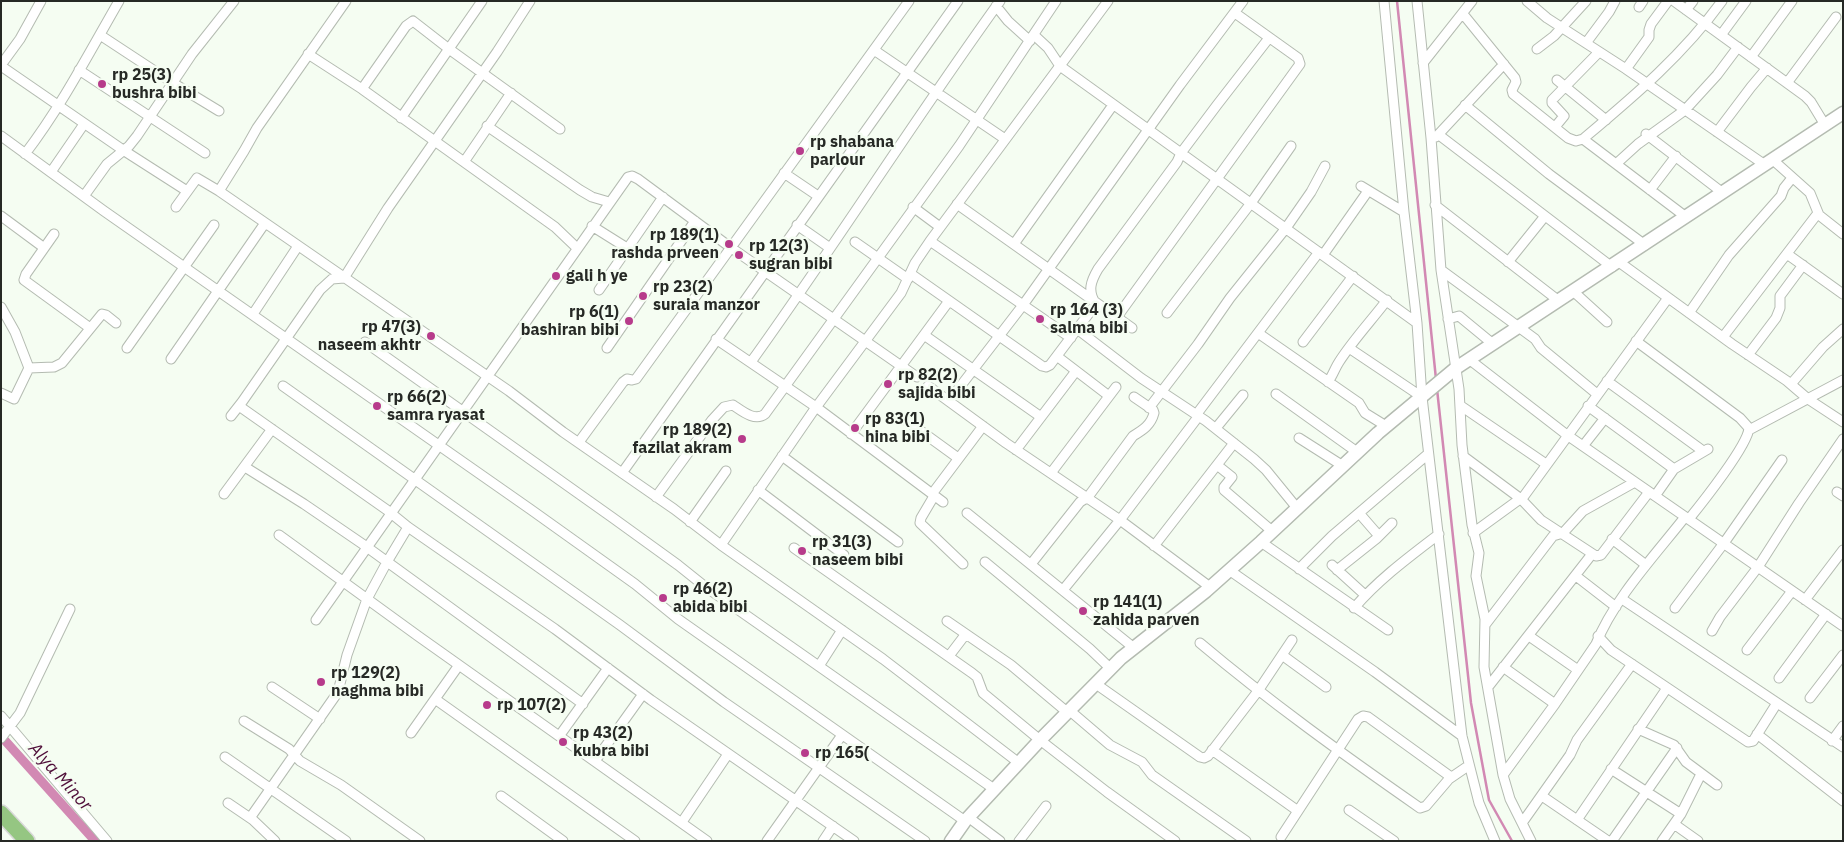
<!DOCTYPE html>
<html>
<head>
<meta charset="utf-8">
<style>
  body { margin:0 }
  #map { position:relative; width:1844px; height:842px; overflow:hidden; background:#f5fdf2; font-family:"IBM Plex Sans",sans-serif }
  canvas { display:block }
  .frame { position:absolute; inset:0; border:2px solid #262925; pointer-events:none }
</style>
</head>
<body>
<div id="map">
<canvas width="1844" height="842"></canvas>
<div class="frame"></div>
</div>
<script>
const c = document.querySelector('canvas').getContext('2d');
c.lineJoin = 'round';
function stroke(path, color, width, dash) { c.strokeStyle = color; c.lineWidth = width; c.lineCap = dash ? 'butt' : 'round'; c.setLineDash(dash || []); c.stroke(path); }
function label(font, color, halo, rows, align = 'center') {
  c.font = font + ' "IBM Plex Sans",sans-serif'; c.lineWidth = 5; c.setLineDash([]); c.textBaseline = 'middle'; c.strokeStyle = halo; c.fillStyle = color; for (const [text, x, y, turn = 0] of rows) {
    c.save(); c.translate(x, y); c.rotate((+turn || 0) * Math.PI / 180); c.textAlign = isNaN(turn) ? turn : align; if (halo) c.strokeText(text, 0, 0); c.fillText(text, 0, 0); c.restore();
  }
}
const stream = new Path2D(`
  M 1397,1 L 1436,379
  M 1437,389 L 1471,703 L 1489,800 L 1512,841`);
const canal = new Path2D(`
  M 1,736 L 95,841`);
const street = new Path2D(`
  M 1384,1 L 1404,212 L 1417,323 L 1422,397 L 1462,736 L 1479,803 L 1495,841
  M 1417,1 L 1431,138 L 1441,270 L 1459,389 L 1462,445 L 1472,525 L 1479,553 L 1476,576 L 1485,619 L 1484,667 L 1503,775 L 1510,799 L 1531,841
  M 1527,1 L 1547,18 L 1626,69 L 1765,165
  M 1674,1 L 1805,96 L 1811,102 L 1825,125
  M 996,6 L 1008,21 L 1030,41
  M 1639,7 L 1643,1
  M 1686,10 L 1693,1
  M 1463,14 L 1515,78 L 1516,82 L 1512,90 L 1513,94 L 1568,138 L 1576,141 L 1583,139 C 1634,96 1683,55 1722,1
  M 100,35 L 173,83 L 219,111
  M 1034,35 L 1048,48 L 1060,66 L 1417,323
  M 1721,35 L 1746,1
  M 1586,43 L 1609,12 L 1615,1
  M 1537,49 L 1554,36 L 1586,1
  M 874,50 L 1005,139
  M 308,54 L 362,89 L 555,227 L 577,248
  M 1751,57 L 1792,1
  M 1423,63 L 1472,1
  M 1,65 L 20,39 L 41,1
  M 1,66 L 123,150 L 187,191
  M 1626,69 L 1649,37 L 1649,30 L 1651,24 L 1668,1
  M 79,70 L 205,153
  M 1557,80 L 1606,120
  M 1787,83 L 1836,17
  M 362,89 L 406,26 L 413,21 L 449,49 L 560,129
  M 1465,105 L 1549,174 L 1645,245
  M 401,118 L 482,1
  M 487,126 L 580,190 L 592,197 L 609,202
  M 1555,127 L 1564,116 L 1552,103 L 1552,100 L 1599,52
  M 1717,132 L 1751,87 L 1767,68
  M 1646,134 L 1723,193
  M 1439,135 L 1612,267
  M 1,136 L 104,211 L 530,509 L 635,584 L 678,619 L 965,821
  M 1436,137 L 1504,64
  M 1583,139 L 1686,217
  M 25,154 C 61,107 89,53 119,1
  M 1773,160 L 1810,193 L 1819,215 L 1843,234
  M 464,162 L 511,93
  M 1616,164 L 1638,144 L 1685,110 L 1717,75 L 1738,47
  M 51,172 L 84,124
  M 784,173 L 818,196
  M 1361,186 L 1404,212
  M 1650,190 L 1676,156
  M 219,191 L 244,151 L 257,128 L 346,1
  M 84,196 L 107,164 L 129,146 L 137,136 L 192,54 L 234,1
  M 957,204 L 1132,328
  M 1435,205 L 1559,301
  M 176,207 L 197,178 L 219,191 L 509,391 L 563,432 L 674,509 L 721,545 L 883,659 L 1019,763
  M 913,207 L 940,227
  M 1,216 L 43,247
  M 797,225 L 830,248
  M 592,226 L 627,248
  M 54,234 L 26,274 L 24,280 L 90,328
  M 930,241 L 1071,338
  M 855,242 L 908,279
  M 1014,244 L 1113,105
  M 1787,254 L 1843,294
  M 1323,255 L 1368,191
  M 1508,262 L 1545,216
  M 1619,262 L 1732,344 L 1787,381 L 1808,399 L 1843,422
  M 1441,270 L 1535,339 L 1541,348 L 1597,394
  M 911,274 L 1042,366 L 1046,367 L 1050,365 L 1096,304 C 1087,291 1091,281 1098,269 L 1177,162 L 1181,153 L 1217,105 L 1269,38
  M 599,290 L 663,197
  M 1574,292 L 1607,322
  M 1,307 L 15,332 L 29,368 L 14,399 L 1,393
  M 1167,313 L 1251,203 L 1291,146
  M 1689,313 L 1729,255 L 1781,196 L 1784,188 L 1792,178
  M 253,314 L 298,246
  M 1117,317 L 1300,64 L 1298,58 L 1235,13
  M 1448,319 L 1459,316 L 1493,344
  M 1077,329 L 1141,378 L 1206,421 L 1254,459 L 1266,470 L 1297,508
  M 1258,333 L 1359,403 L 1365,413 L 1386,426
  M 924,335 L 1041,417
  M 1723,337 L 1818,213
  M 716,339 L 816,407 L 943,502
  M 1636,341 L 1740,418 L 1749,428 C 1748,445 1702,503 1689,519
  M 365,342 L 613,518 L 678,565 L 703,585 L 994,789
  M 1303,342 L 1353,276
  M 127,348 L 214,225
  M 607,348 L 695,221
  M 1349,348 L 1422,397
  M 1748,355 L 1776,318 L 1780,308 L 1780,296 L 1803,265
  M 1058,357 L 1109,396
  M 171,359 L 265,223
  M 1470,360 L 1567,435 L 1843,626
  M 751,362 C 836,244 914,120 1000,1
  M 29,368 L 54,367 L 62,363 L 102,314 L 106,315 L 116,323
  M 1607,381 L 1703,451
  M 1328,382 C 1333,375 1335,368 1339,362 C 1353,340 1371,321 1387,300
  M 1791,384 L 1823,347 L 1843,329
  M 283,386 L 620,625 L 724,702 L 925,841
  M 928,386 L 1006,443 L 1120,520 L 1210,587
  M 1276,394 L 1357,452
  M 949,401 L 1023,305 L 1180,85 L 1243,1
  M 239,406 L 387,510 L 408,527 L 555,629 L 651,700 L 854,841
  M 1461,406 L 1546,464
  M 1588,406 L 1674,469
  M 1149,408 L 1198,344 L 1230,298 L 1286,228 L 1311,192 L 1325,166
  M 1196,415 L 1319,252
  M 231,416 L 242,402 L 320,290 L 332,279 L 344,278 L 388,208 L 497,52 L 530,1
  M 907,421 L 958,458
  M 1216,428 L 1243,395
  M 1749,430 L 1843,380
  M 851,434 L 949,301
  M 1299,438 L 1343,466
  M 579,442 L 623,382 L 627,379 L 632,380 L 636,379 L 909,1
  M 1583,446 L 1605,418
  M 1016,450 L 1076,371
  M 782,456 L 898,542
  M 1463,456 L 1521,499 L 1541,520 L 1596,556 L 1601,555 L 1649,492
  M 1217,465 L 1232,477 L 1224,487 L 1224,490 L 1272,531
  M 245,467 L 304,504 L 364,545 L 583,704
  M 622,473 L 958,1
  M 1051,473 L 1116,387
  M 758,490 L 844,555
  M 1837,492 L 1843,496
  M 224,494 L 272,429
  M 932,494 L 983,426
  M 934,496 L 921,518 L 920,523 L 963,564
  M 1655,496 L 1674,469 L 1708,449
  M 656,497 L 712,420 L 724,407 L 733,405 C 742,411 755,422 765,414 L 959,146 L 1056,1
  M 967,513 L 1134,648
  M 1359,513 L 1379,536
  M 690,522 L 726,471
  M 1473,533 L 1524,496 L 1668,298
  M 279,535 L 418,636 L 707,841
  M 1612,539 L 1646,565
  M 1261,542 L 1388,630
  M 721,545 L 814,410 L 901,293 L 915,263 L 930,241 L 1108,1
  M 1154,546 L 1234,443
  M 794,548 L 972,673 L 977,677 L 983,693 L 1040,740 L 1107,792 L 1175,841
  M 985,562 L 1090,649 L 1111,669
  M 1031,564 L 1080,502 L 1088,497 L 1133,436 C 1143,430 1151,425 1154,413 L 1153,410 L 1134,397
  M 1332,565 L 1365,595
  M 1299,569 L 1332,536 L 1428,454
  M 1229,570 L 1375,672 L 1462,736
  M 1337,570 L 1376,539 L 1392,523
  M 1576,576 L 1616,607
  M 1063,590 L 1120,520 L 1198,417
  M 1622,599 L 1843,747
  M 1805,600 L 1843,550
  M 1354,608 C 1379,579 1409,557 1439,534
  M 1675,608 L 1724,543 L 1782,460
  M 316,620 L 628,177 L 632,176 L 638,179 L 730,247 L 917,377
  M 947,621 L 1011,665 L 1067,712
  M 1485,625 L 1553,536 L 1563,533 L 1583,511 L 1635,482
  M 1712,631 L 1720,617 L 1758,567 L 1799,503 L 1843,439
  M 1529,636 L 1578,670
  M 1598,636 L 1611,650 L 1748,742 L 1753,741 L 1777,703
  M 1200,643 C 1270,702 1344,755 1420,808 L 1426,806 L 1449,779 L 1468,766
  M 1747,650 L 1792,591
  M 1282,655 L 1326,687
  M 949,656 L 965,635
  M 819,666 L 842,630
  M 1503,667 L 1555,704
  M 1779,678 L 1826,614
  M 1096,684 L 1200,757 L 1204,758 L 1208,756 L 1258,691 L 1292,640
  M 272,687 L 320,719
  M 1488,687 L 1592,554
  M 1810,698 L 1843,655
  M 435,699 L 635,841
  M 1069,710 L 1110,745 L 1142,762 L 1152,775 L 1246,841
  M 1,716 L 107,841
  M 244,721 L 289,749 L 300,761 L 341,785 L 420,841
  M 1638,729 L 1674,745 L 1686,762 L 1717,785
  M 411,733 L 459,665
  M 1757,734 L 1843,801
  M 560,735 L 608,668
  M 1,738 L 20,713 L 70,609
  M 1832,741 L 1843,726
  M 1212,750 L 1298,811
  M 225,757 L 346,841
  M 595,761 L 643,694
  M 1611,769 L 1681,814
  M 1503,775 L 1555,704 L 1596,644 C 1613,600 1656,554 1685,517
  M 501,796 L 563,841
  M 1542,796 L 1608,841
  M 228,803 L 253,820 L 275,841
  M 1349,810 L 1394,841
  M 968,817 L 1000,841
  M 250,818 L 338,692 L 347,655 L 367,599 L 387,562 L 408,527
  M 1577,820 L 1667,688
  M 682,822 L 728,754
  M 1522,823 L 1570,755 L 1577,740 L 1632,664
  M 1674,824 L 1698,841
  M 1281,837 L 1358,719 L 1363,716 L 1368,717 L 1451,777
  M 767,841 L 842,735
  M 823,841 L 833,826
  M 1019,841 L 1046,806
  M 1612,841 L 1677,748
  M 1662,841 L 1681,814 L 1701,774`);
const secondary = new Path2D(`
  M 951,841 L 965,821 L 1040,740 L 1121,658 L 1206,591 L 1261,542 L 1378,433 L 1456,368 L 1843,113`);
const highway = new Path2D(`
  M 1,813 L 27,841`);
const markers = [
  [102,84,5,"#b73b8b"],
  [800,151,5,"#b73b8b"],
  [729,244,5,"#b73b8b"],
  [739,255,5,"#b73b8b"],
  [556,276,5,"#b73b8b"],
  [643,296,5,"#b73b8b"],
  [1040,319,5,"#b73b8b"],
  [629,321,5,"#b73b8b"],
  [431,336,5,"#b73b8b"],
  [888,384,5,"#b73b8b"],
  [377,406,5,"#b73b8b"],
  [855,428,5,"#b73b8b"],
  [742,439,5,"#b73b8b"],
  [802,551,5,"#b73b8b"],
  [663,598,5,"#b73b8b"],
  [1083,611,5,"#b73b8b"],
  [321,682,5,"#b73b8b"],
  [487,705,5,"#b73b8b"],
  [563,742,5,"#b73b8b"],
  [805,753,5,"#b73b8b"]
];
const poiNames = [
  ["rp 25(3)",112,75],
  ["bushra bibi",112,93],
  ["rp shabana",810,142],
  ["parlour",810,160],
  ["rp 189(1)",719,235,"right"],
  ["rashda prveen",719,253,"right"],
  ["rp 12(3)",749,246],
  ["sugran bibi",749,264],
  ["gali h ye",566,276],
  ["rp 23(2)",653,287],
  ["suraia manzor",653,305],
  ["rp 164 (3)",1050,310],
  ["salma bibi",1050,328],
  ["rp 6(1)",619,312,"right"],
  ["bashiran bibi",619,330,"right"],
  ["rp 47(3)",421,327,"right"],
  ["naseem akhtr",421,345,"right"],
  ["rp 82(2)",898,375],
  ["sajida bibi",898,393],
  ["rp 66(2)",387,397],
  ["samra ryasat",387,415],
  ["rp 83(1)",865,419],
  ["hina bibi",865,437],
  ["rp 189(2)",732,430,"right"],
  ["fazilat akram",732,448,"right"],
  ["rp 31(3)",812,542],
  ["naseem bibi",812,560],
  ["rp 46(2)",673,589],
  ["abida bibi",673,607],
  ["rp 141(1)",1093,602],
  ["zahida parven",1093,620],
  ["rp 129(2)",331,673],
  ["naghma bibi",331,691],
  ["rp 107(2)",497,705],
  ["rp 43(2)",573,733],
  ["kubra bibi",573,751],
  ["rp 165(",815,753]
];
const waterNames = [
  ["Alya Minor",60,777,48]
];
stroke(stream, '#d289b3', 2.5);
stroke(canal, '#d289b3', 9);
stroke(street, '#b4bbb1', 11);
stroke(secondary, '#b4bbb1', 15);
stroke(highway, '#d8d8d8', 18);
stroke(street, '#fff', 9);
stroke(secondary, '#fff', 12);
stroke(highway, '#95c682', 15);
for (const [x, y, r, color] of markers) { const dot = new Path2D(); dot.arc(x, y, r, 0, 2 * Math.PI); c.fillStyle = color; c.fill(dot); stroke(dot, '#f5fdf2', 2); }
label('bold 16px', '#262925', '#f5fdf2', poiNames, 'left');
label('italic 18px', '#4f0e39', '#f5fdf2', waterNames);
</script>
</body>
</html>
